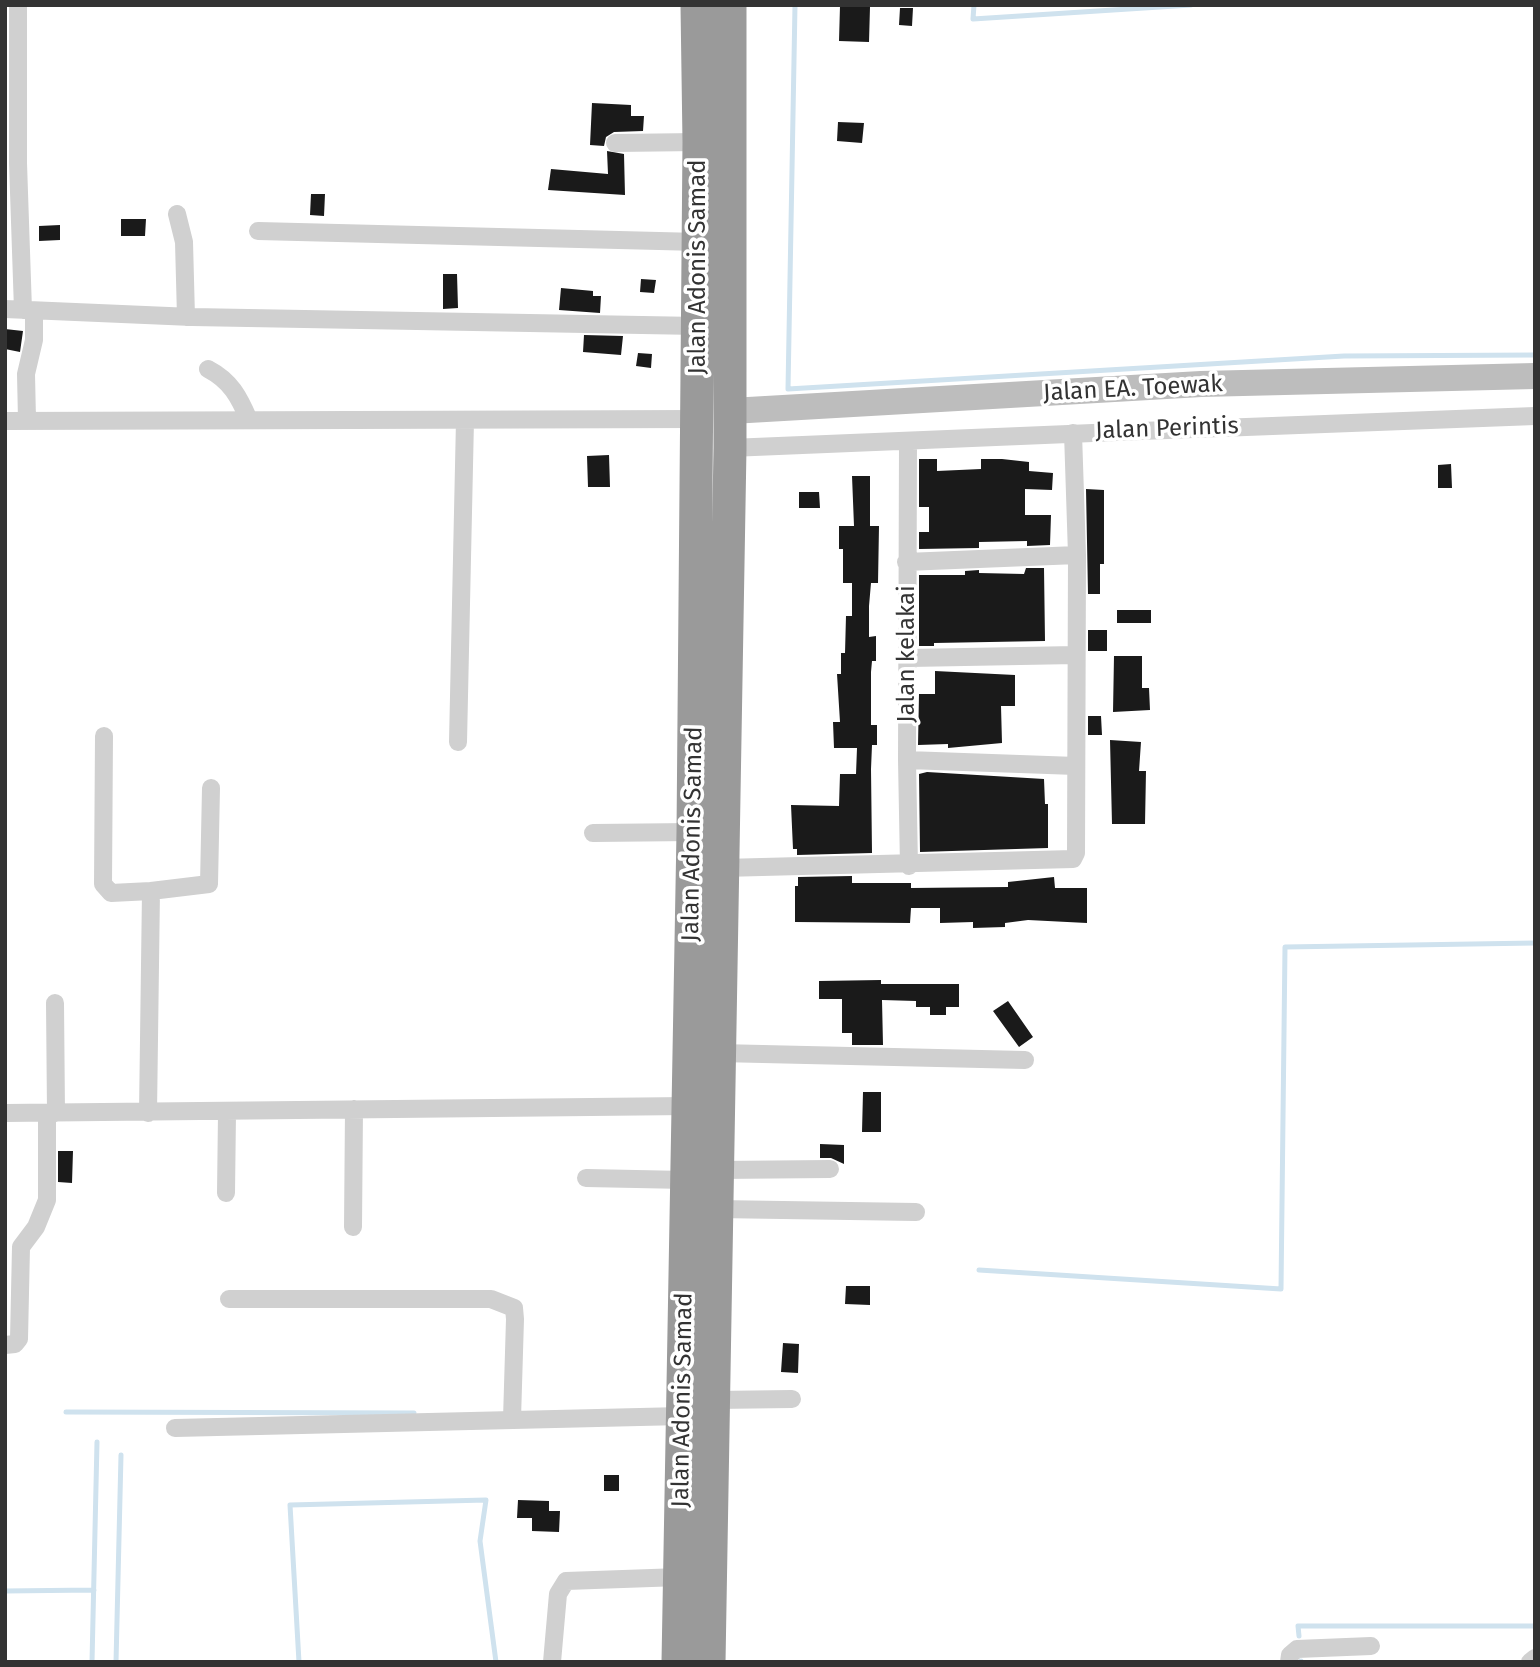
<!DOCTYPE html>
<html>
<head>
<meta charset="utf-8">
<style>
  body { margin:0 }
  #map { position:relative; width:1540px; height:1667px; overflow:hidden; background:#fff; font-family:"Fira Sans",sans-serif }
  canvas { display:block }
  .frame { position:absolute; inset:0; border:7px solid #333; pointer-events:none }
</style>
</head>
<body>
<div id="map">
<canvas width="1540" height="1667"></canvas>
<div class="frame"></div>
</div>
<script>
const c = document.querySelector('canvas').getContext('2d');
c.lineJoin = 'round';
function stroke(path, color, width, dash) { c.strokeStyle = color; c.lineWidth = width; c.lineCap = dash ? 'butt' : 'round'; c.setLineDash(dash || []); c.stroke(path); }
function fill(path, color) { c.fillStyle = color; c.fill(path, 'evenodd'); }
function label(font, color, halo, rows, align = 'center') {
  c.font = font + ' "Fira Sans",sans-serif'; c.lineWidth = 7; c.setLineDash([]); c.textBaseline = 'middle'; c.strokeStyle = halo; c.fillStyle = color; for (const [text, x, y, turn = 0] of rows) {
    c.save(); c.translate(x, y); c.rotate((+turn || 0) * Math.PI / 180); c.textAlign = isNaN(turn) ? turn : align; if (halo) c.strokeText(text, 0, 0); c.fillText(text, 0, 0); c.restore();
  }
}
const stream = new Path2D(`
  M 795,5 L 788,389 L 1344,356 L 1535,355
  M 974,5 L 973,19 L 1191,5
  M 979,1270 L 1281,1289 L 1285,947 L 1535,943
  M 66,1412 L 414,1413
  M 5,1591 L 94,1590
  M 1299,1636 L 1298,1626 L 1535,1626
  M 1301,1661 L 1301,1662
  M 92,1662 L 97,1442
  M 116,1662 L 121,1455
  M 299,1662 L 290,1505 L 486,1500 L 480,1541 L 496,1662`);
const building = new Path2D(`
  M 840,6 L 870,7 L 869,42 L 839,41 Z
  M 900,8 L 913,8 L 912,26 L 899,25 Z
  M 592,103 L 631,105 L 631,116 L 644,116 L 643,131 L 614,132 L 606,137 L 604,146 L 590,145 Z
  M 838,122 L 864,123 L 862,143 L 837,141 Z
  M 607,151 L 624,154 L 625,195 L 548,190 L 551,169 L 608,174 Z
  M 311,194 L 325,194 L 324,216 L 310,215 Z
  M 121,219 L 146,219 L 145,236 L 121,236 Z
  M 60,225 L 60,240 L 39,241 L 39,226 Z
  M 443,274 L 457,274 L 458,308 L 443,309 Z
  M 641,279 L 656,280 L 654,293 L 640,292 Z
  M 561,288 L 593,291 L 593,296 L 601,296 L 600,313 L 559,310 Z
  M 5,329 L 23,331 L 20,352 L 5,349 Z
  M 584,335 L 623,336 L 621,355 L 583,352 Z
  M 638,353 L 652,354 L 651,368 L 636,366 Z
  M 609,455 L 610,487 L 588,487 L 587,456 Z
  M 919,459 L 937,459 L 937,471 L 981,469 L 981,459 L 1002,459 L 1029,462 L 1029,471 L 1053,473 L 1052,490 L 1025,489 L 1025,515 L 1051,515 L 1050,545 L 1027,546 L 1027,541 L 979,542 L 979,548 L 919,549 L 919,532 L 929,532 L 929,507 L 919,507 Z
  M 1451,464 L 1452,488 L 1438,488 L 1438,465 Z
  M 852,476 L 870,476 L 870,526 L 879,526 L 878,583 L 871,583 L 869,606 L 869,637 L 876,636 L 876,661 L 872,661 L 871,672 L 871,725 L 877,725 L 877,745 L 872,745 L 871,769 L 872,853 L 797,855 L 797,849 L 793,849 L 791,805 L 839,806 L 840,774 L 856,774 L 857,748 L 834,748 L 833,722 L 840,722 L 837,674 L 841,674 L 841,653 L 845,653 L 846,616 L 852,616 L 852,583 L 843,583 L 843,549 L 839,549 L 839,526 L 854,526 Z
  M 1086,489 L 1104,490 L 1104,564 L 1100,564 L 1100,594 L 1088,594 Z
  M 799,492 L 819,492 L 820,508 L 799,508 Z
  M 1026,568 L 1044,568 L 1045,641 L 934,643 L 934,646 L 919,646 L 919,575 L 965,575 L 965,571 L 979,570 L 979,573 L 1024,574 Z
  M 1117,610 L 1151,610 L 1151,623 L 1117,623 Z
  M 1088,630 L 1107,630 L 1107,651 L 1088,651 Z
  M 1114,656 L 1142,656 L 1142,688 L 1149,688 L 1150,710 L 1113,712 Z
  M 935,671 L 1015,675 L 1015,706 L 1001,706 L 1002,743 L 948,748 L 948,744 L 918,745 L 919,694 L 935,694 Z
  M 1088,716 L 1101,716 L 1102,735 L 1088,735 Z
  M 1110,740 L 1141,742 L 1139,771 L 1146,771 L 1145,824 L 1112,824 Z
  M 927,772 L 1044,779 L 1045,804 L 1048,804 L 1048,848 L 920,852 L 919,774 Z
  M 852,876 L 852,883 L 911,883 L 911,888 L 1008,887 L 1008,882 L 1054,877 L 1055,888 L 1087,888 L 1087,923 L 1028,920 L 1005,923 L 1005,927 L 973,928 L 973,922 L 940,923 L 940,908 L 911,908 L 910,923 L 795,922 L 795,886 L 798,886 L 798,877 Z
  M 881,980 L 881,984 L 959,984 L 959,1007 L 946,1007 L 946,1015 L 930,1015 L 930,1007 L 916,1007 L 916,1001 L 882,1000 L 883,1045 L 852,1045 L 852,1033 L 842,1033 L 842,999 L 819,999 L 819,981 Z
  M 1008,1001 L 1033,1037 L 1019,1047 L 993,1011 Z
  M 863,1092 L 881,1092 L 881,1132 L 862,1132 Z
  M 820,1144 L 844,1145 L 844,1164 L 831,1158 L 820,1158 Z
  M 58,1151 L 73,1151 L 72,1183 L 58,1182 Z
  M 846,1286 L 870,1286 L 870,1305 L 845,1304 Z
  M 783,1343 L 799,1344 L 798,1373 L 781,1372 Z
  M 604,1475 L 619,1475 L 619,1491 L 604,1491 Z
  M 518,1500 L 549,1501 L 549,1511 L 560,1511 L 559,1532 L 532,1531 L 532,1518 L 517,1518 Z`);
const street = new Path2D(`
  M 18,5 L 18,163 L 23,310
  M 615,143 L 699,142
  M 177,214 L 184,242 L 186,317
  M 258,231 L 699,242
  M 5,309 L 192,317 L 698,326
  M 208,369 C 231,381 239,397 249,420
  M 27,420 L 26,374 L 34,340 L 34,311
  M 5,421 L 697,419
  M 908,443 L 907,760 L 909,866
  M 730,448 C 999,437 1266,425 1535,416
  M 906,562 L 1077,555
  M 909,658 L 1076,655
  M 104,736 L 103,884 L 111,893 L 151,891
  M 458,742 L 465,420
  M 907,760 L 1076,766
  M 593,833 L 693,832
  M 723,868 L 1073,859 L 1076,853 L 1077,555 L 1073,433
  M 55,1003 L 56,1113
  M 719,1053 L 1025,1060
  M 5,1113 L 688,1106
  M 148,1113 L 151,891 L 209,884 L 211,788
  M 717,1170 L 830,1169
  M 586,1178 L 686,1180
  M 226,1193 L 227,1113
  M 716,1209 L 916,1212
  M 353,1227 L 354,1109
  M 229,1299 L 491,1299 L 514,1308 L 515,1319 L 512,1419
  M 5,1345 L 15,1344 L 19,1339 L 21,1247 L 36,1227 L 47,1200 L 47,1113
  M 715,1400 L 792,1399
  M 175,1428 L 682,1416
  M 552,1662 L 558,1594 L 566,1581 L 680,1577
  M 1289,1662 L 1290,1655 L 1297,1649 L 1371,1646
  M 1530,1662 L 1535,1658`);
const secondary = new Path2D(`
  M 731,411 L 1201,384 L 1535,376`);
const highway = new Path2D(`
  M 678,1662 L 693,832 L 699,142 L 697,5
  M 709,1662 L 730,448 L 730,5`);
const streetNames = [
  ["Jalan Adonis Samad",698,267,-90],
  ["Jalan EA. Toewak",1133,389,-3],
  ["Jalan Perintis",1167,429,-2],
  ["Jalan kelakai",907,654,-90],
  ["Jalan Adonis Samad",693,834,-89],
  ["Jalan Adonis Samad",683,1400,-89]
];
stroke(stream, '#cfe2ee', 5);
fill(building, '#1a1a1a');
stroke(street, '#d0d0d0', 18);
stroke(secondary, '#bdbdbd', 26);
stroke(highway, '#9a9a9a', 33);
label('24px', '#333', '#fff', streetNames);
</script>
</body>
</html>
